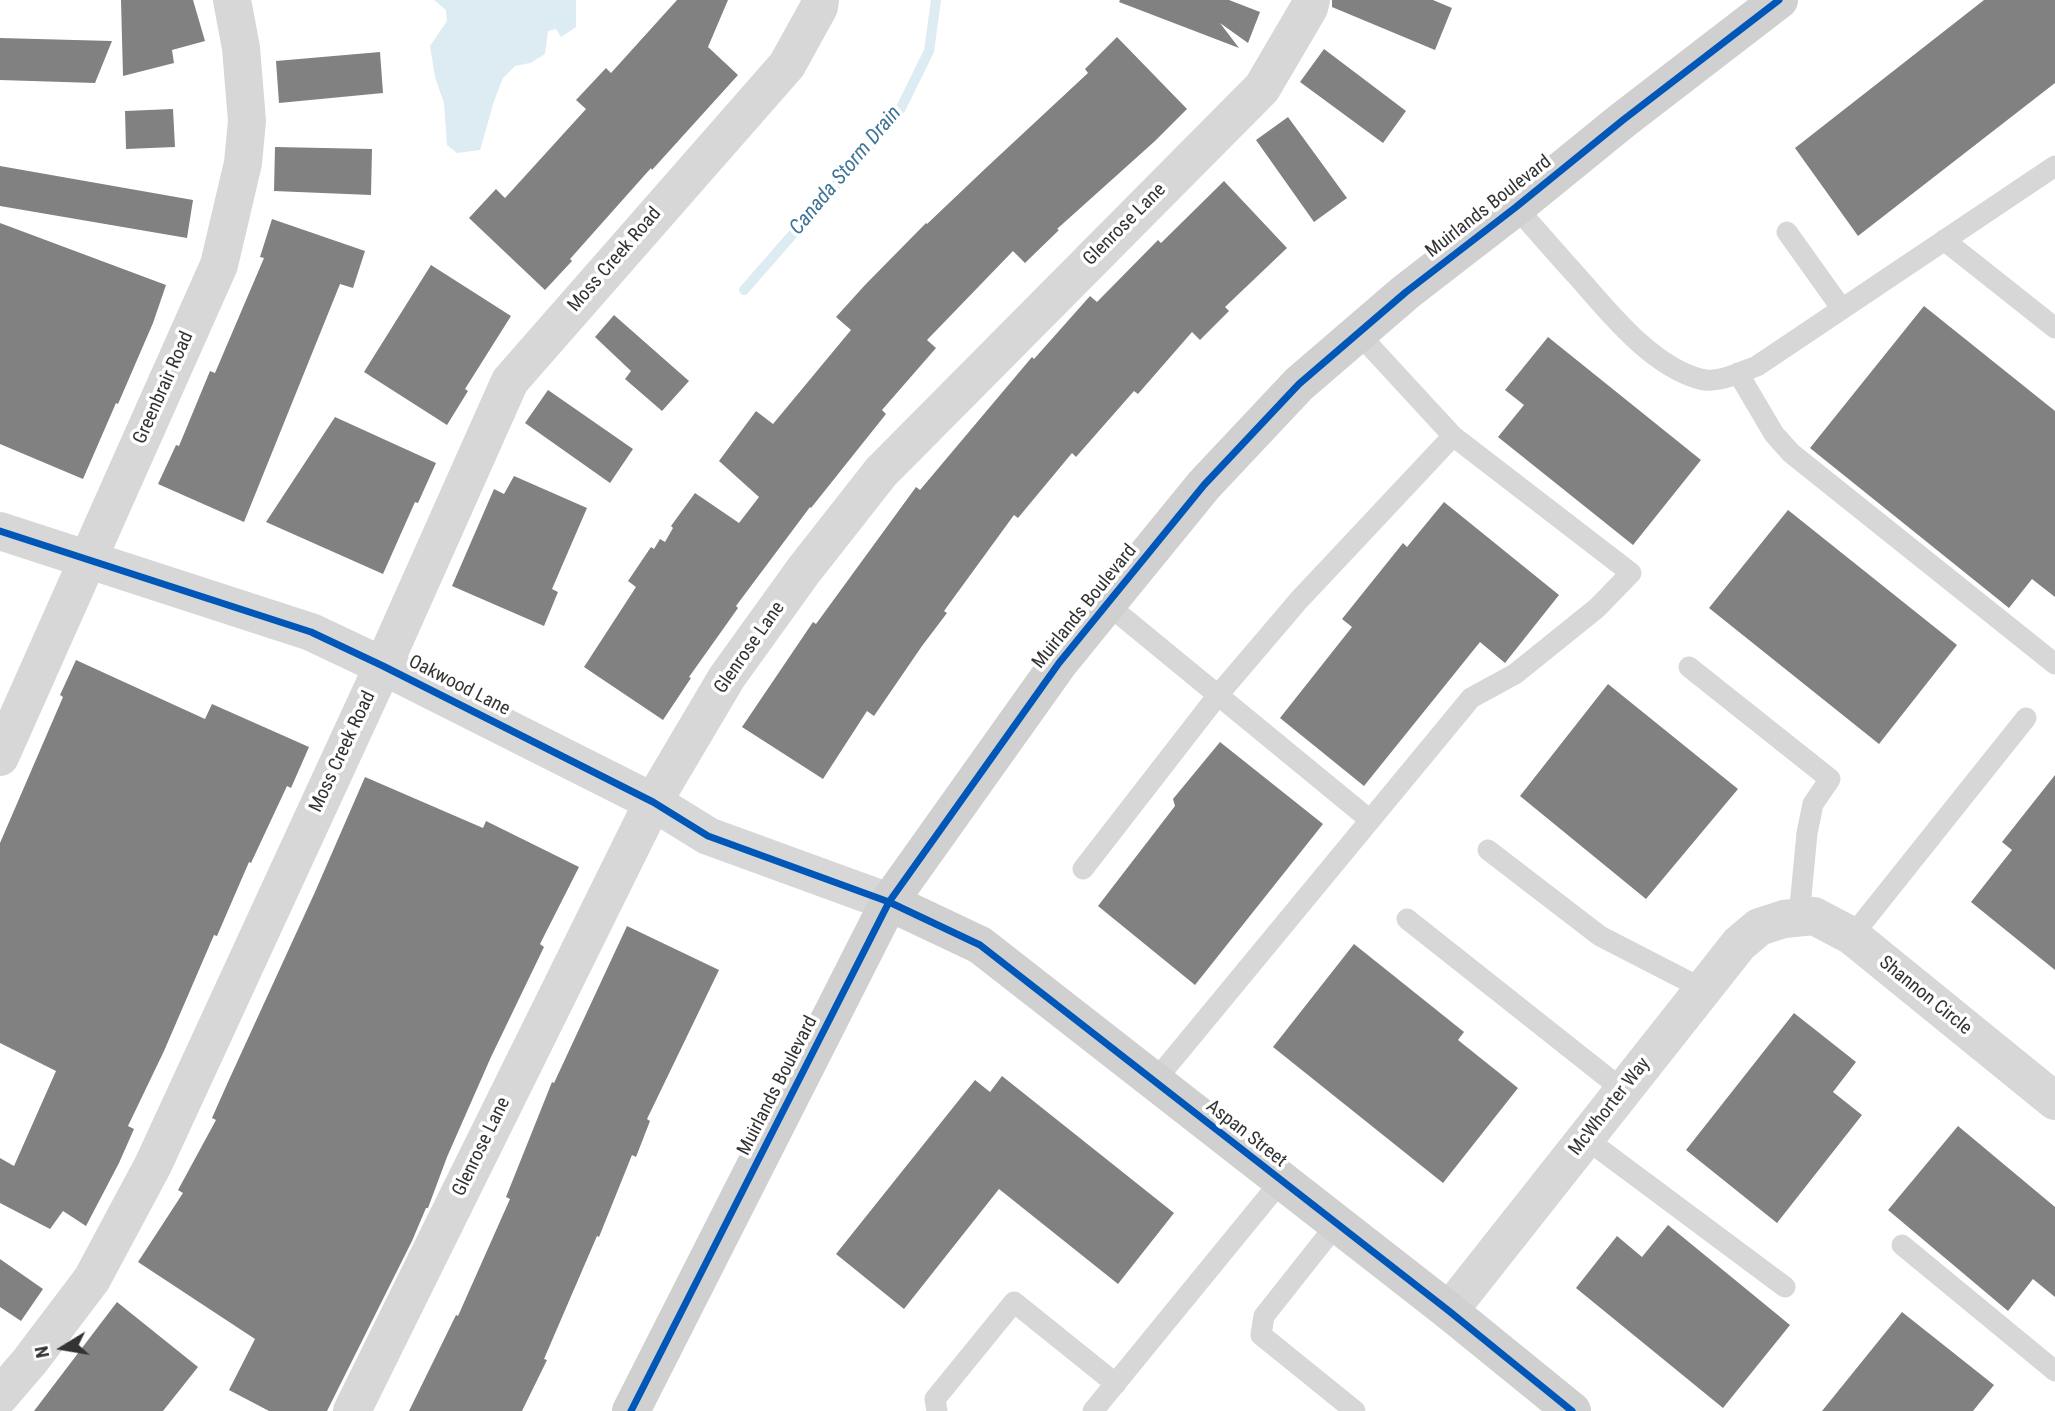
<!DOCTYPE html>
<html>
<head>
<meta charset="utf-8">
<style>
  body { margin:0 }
  #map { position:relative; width:2055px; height:1411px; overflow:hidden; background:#fff; font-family:"Roboto Condensed",sans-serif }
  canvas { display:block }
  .north { position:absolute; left:28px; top:1313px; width:70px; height:70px; -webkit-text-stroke:5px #fff; paint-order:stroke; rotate:259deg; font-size:19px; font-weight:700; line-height:28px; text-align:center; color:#333 }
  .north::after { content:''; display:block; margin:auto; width:24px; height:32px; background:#333; clip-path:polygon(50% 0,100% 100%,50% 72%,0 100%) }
</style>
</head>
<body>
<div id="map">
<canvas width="2055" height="1411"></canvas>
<div class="north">N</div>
</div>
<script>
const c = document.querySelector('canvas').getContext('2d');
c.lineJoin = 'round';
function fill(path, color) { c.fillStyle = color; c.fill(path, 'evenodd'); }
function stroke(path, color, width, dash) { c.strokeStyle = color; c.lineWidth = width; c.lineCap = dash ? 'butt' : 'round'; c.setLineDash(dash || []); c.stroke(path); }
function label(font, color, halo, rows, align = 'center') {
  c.font = font + ' "Roboto Condensed",sans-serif'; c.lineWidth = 7; c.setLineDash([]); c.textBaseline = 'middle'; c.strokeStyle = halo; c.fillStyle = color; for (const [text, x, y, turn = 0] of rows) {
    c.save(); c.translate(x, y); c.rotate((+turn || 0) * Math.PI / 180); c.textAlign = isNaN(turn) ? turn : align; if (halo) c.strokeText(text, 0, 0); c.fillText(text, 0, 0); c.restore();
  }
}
const water = new Path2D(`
  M 434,0 L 576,0 L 576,27 L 561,37 L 556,29 L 548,31 L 545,54 L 530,63 L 515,66 L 503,78 L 494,101 L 480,150 L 457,153 L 447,145 L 444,103 L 435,77 L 430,46 L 447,21 L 446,10 Z`);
const stream = new Path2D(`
  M 744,290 L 898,114 L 929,51 L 936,0`);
const building = new Path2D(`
  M 121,0 L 193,0 L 205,41 L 172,50 L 174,63 L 123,76 Z
  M 677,0 L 728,0 L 708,47 L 738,75 L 652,170 L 651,168 L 570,259 L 572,261 L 545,290 L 469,218 L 496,189 L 505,198 L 586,109 L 576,100 L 606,68 L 611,73 Z
  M 1120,0 L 1229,0 L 1260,12 L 1248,43 L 1220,23 L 1239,48 L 1119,2 Z
  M 1332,0 L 1433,0 L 1452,8 L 1435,50 L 1332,7 Z
  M 1984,0 L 2055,0 L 2055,83 L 1858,236 L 1795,148 Z
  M 1117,37 L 1187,109 L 1155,141 L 1057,229 L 1059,230 L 1025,263 L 1013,251 L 927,340 L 936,348 L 882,410 L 886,414 L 811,508 L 810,507 L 736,606 L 738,608 L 689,677 L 691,678 L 663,720 L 584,667 L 636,587 L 628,581 L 651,547 L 654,549 L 660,539 L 665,542 L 673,528 L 671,526 L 695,493 L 739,523 L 759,497 L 719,461 L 756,411 L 773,424 L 851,330 L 836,317 L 865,285 L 926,223 L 927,224 L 987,167 L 1088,73 L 1085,69 Z
  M 0,38 L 112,41 L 95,83 L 0,80 Z
  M 1324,49 L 1406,111 L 1383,143 L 1300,82 Z
  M 380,52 L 383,93 L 279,103 L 276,61 Z
  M 173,109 L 175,147 L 126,149 L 125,111 Z
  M 1288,117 L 1347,198 L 1314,222 L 1256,140 Z
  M 275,147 L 372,149 L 371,195 L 274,191 Z
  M 0,166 L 193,200 L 187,238 L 0,206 Z
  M 1224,181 L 1287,248 L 1225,307 L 1229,311 L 1200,340 L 1192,332 L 1138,394 L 1134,391 L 1076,457 L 1072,453 L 1018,518 L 1014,515 L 944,611 L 947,613 L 922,646 L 874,716 L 867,711 L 823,779 L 742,727 L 813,622 L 816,624 L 916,487 L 920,490 L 1032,357 L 1034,359 L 1090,296 L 1097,302 L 1158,240 L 1161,243 Z
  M 272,219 L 365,251 L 353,288 L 340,284 L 244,522 L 158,484 L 176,445 L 179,446 L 210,371 L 215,373 L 264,258 L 260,257 Z
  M 0,223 L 166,285 L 153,323 L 118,404 L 116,403 L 83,479 L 0,444 Z
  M 431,265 L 511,316 L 465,389 L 468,391 L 447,425 L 364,372 Z
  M 1924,306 L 2055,411 L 2055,597 L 2032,579 L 2009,608 L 1810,448 Z
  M 614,315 L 689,381 L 662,411 L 625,379 L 631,371 L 595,337 Z
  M 1548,337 L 1701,460 L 1633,545 L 1498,437 L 1524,405 L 1505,390 Z
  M 548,390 L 633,449 L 610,483 L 525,423 Z
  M 335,417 L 436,463 L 418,503 L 415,502 L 383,574 L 266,522 Z
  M 514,476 L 587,508 L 552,589 L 558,592 L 544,626 L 452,586 L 494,489 L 504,494 Z
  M 1444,502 L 1559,595 L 1505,663 L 1480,642 L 1364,786 L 1280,718 L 1352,627 L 1342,619 L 1403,543 L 1407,547 Z
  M 1788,510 L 1957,645 L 1879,744 L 1709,608 Z
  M 76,660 L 205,719 L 212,704 L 309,747 L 291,788 L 287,786 L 251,863 L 249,862 L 217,936 L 214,935 L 164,1051 L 128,1126 L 134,1129 L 119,1163 L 86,1226 L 63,1211 L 50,1229 L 0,1203 L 0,1158 L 14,1166 L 56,1071 L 0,1043 L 0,843 L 63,697 L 60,695 Z
  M 1608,684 L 1738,789 L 1646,899 L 1520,796 Z
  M 1220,742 L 1323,824 L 1195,985 L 1098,906 L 1175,806 L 1173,799 Z
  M 2055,775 L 2055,970 L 1971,902 L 2012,850 L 2002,842 Z
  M 365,777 L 483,828 L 486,821 L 579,867 L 540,944 L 544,947 L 491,1057 L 447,1157 L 428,1208 L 426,1208 L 412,1241 L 327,1411 L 269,1411 L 229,1390 L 255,1339 L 138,1262 L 183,1193 L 178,1190 L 216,1120 L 212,1118 L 228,1082 L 315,892 Z
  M 627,926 L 719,970 L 647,1119 L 650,1121 L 636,1157 L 632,1155 L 599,1237 L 597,1236 L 544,1359 L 547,1360 L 522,1411 L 409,1411 L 456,1315 L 458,1316 L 510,1199 L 506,1197 L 552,1082 L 554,1083 Z
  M 1354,944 L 1464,1032 L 1458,1040 L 1518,1088 L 1443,1183 L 1273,1047 Z
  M 1794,1013 L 1856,1062 L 1833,1092 L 1862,1115 L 1777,1223 L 1686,1150 Z
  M 1002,1076 L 1174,1213 L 1118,1284 L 999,1189 L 904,1309 L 836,1254 L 975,1080 L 990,1092 Z
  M 1958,1126 L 2055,1207 L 2055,1297 L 2033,1279 L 2008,1311 L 1888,1210 Z
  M 1668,1225 L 1790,1325 L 1723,1408 L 1576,1288 L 1617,1236 L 1642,1257 Z
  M 0,1259 L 43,1289 L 21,1321 L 0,1307 Z
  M 117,1302 L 198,1367 L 163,1411 L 34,1411 Z
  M 1902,1312 L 1994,1385 L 1973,1411 L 1822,1411 Z`);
const lane = new Path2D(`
  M 1516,207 C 1536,230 1556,253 1577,276 C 1609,312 1651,366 1700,379 C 1718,384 1741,372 1757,366 L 2055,166
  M 1787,232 L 1842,309
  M 1944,240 L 2055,328
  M 1358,333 L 1453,436
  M 1738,373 L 1774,434 L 1791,453 L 2055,664
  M 1107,604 L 1370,820
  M 1689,667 L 1830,779 L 1813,804 L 1807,833 L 1799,917
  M 1488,850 L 1600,936 L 1703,989
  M 1083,869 L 1218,695 L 1299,600 L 1453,436 L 1631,573 L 1597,608 L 1515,674 L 1471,698 L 1154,1082
  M 1407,919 L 1623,1090
  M 1852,936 L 2026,718
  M 1585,1138 L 1785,1287
  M 1336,1225 L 1264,1316 L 1261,1335 L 1355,1411
  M 1902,1245 L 2055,1371
  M 937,1411 L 935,1399 L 1014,1302 L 1116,1384
  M 1093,1411 L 1281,1181`);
const street = new Path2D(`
  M 0,531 L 311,632 L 383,666 L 653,802 L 708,836 L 889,902
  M 0,757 L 219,265 L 243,163 L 247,121 L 241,48 L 232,0
  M 1449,1311 L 1739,944 L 1759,927 L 1784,919 L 1814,916 L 1852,936 L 2055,1101
  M 0,1396 L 30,1361 L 92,1279 L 153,1165 L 383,666 L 510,381 L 787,65 L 819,7 L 820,0
  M 352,1411 L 653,802 L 727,677 L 804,570 L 881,472 L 1262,88 L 1309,8 L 1311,0`);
const secondary = new Path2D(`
  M 889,902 L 980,945 L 1449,1311 L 1572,1411
  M 631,1411 L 889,902 L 1059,663 L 1107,604 L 1204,485 L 1299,384 L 1406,292 L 1516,207 L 1623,120 L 1779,0`);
const cycleway = new Path2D(`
  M 0,531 L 311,632 L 383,666 L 653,802 L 708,836 L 889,902 L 980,945 L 1449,1311 L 1572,1411
  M 631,1411 L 889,902 L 1059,663 L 1107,604 L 1204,485 L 1299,384 L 1406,292 L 1516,207 L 1623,120 L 1779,0`);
const streetNames = [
  ["Muirlands Boulevard",1489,207,-38],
  ["Glenrose Lane",1125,225,-45],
  ["Moss Creek Road",615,260,-49],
  ["Greenbrair Road",164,388,-66],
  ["Muirlands Boulevard",1085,607,-51],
  ["Glenrose Lane",750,648,-55],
  ["Oakwood Lane",459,686,27],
  ["Moss Creek Road",343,752,-65],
  ["Shannon Circle",1925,996,39],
  ["Muirlands Boulevard",778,1086,-63],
  ["McWhorter Way",1610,1107,-52],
  ["Aspan Street",1246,1134,38],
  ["Glenrose Lane",482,1147,-64]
];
const waterNames = [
  ["Canada Storm Drain",846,171,-50]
];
fill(water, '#ddebf3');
stroke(stream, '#ddebf3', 10);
fill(building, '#818181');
stroke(lane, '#d7d7d7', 21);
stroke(street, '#d7d7d7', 38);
stroke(secondary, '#d0d0d0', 38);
stroke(cycleway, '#0057b8', 7);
label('19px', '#333', '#fff', streetNames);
label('italic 21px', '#3f7597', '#fff', waterNames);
</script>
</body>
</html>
